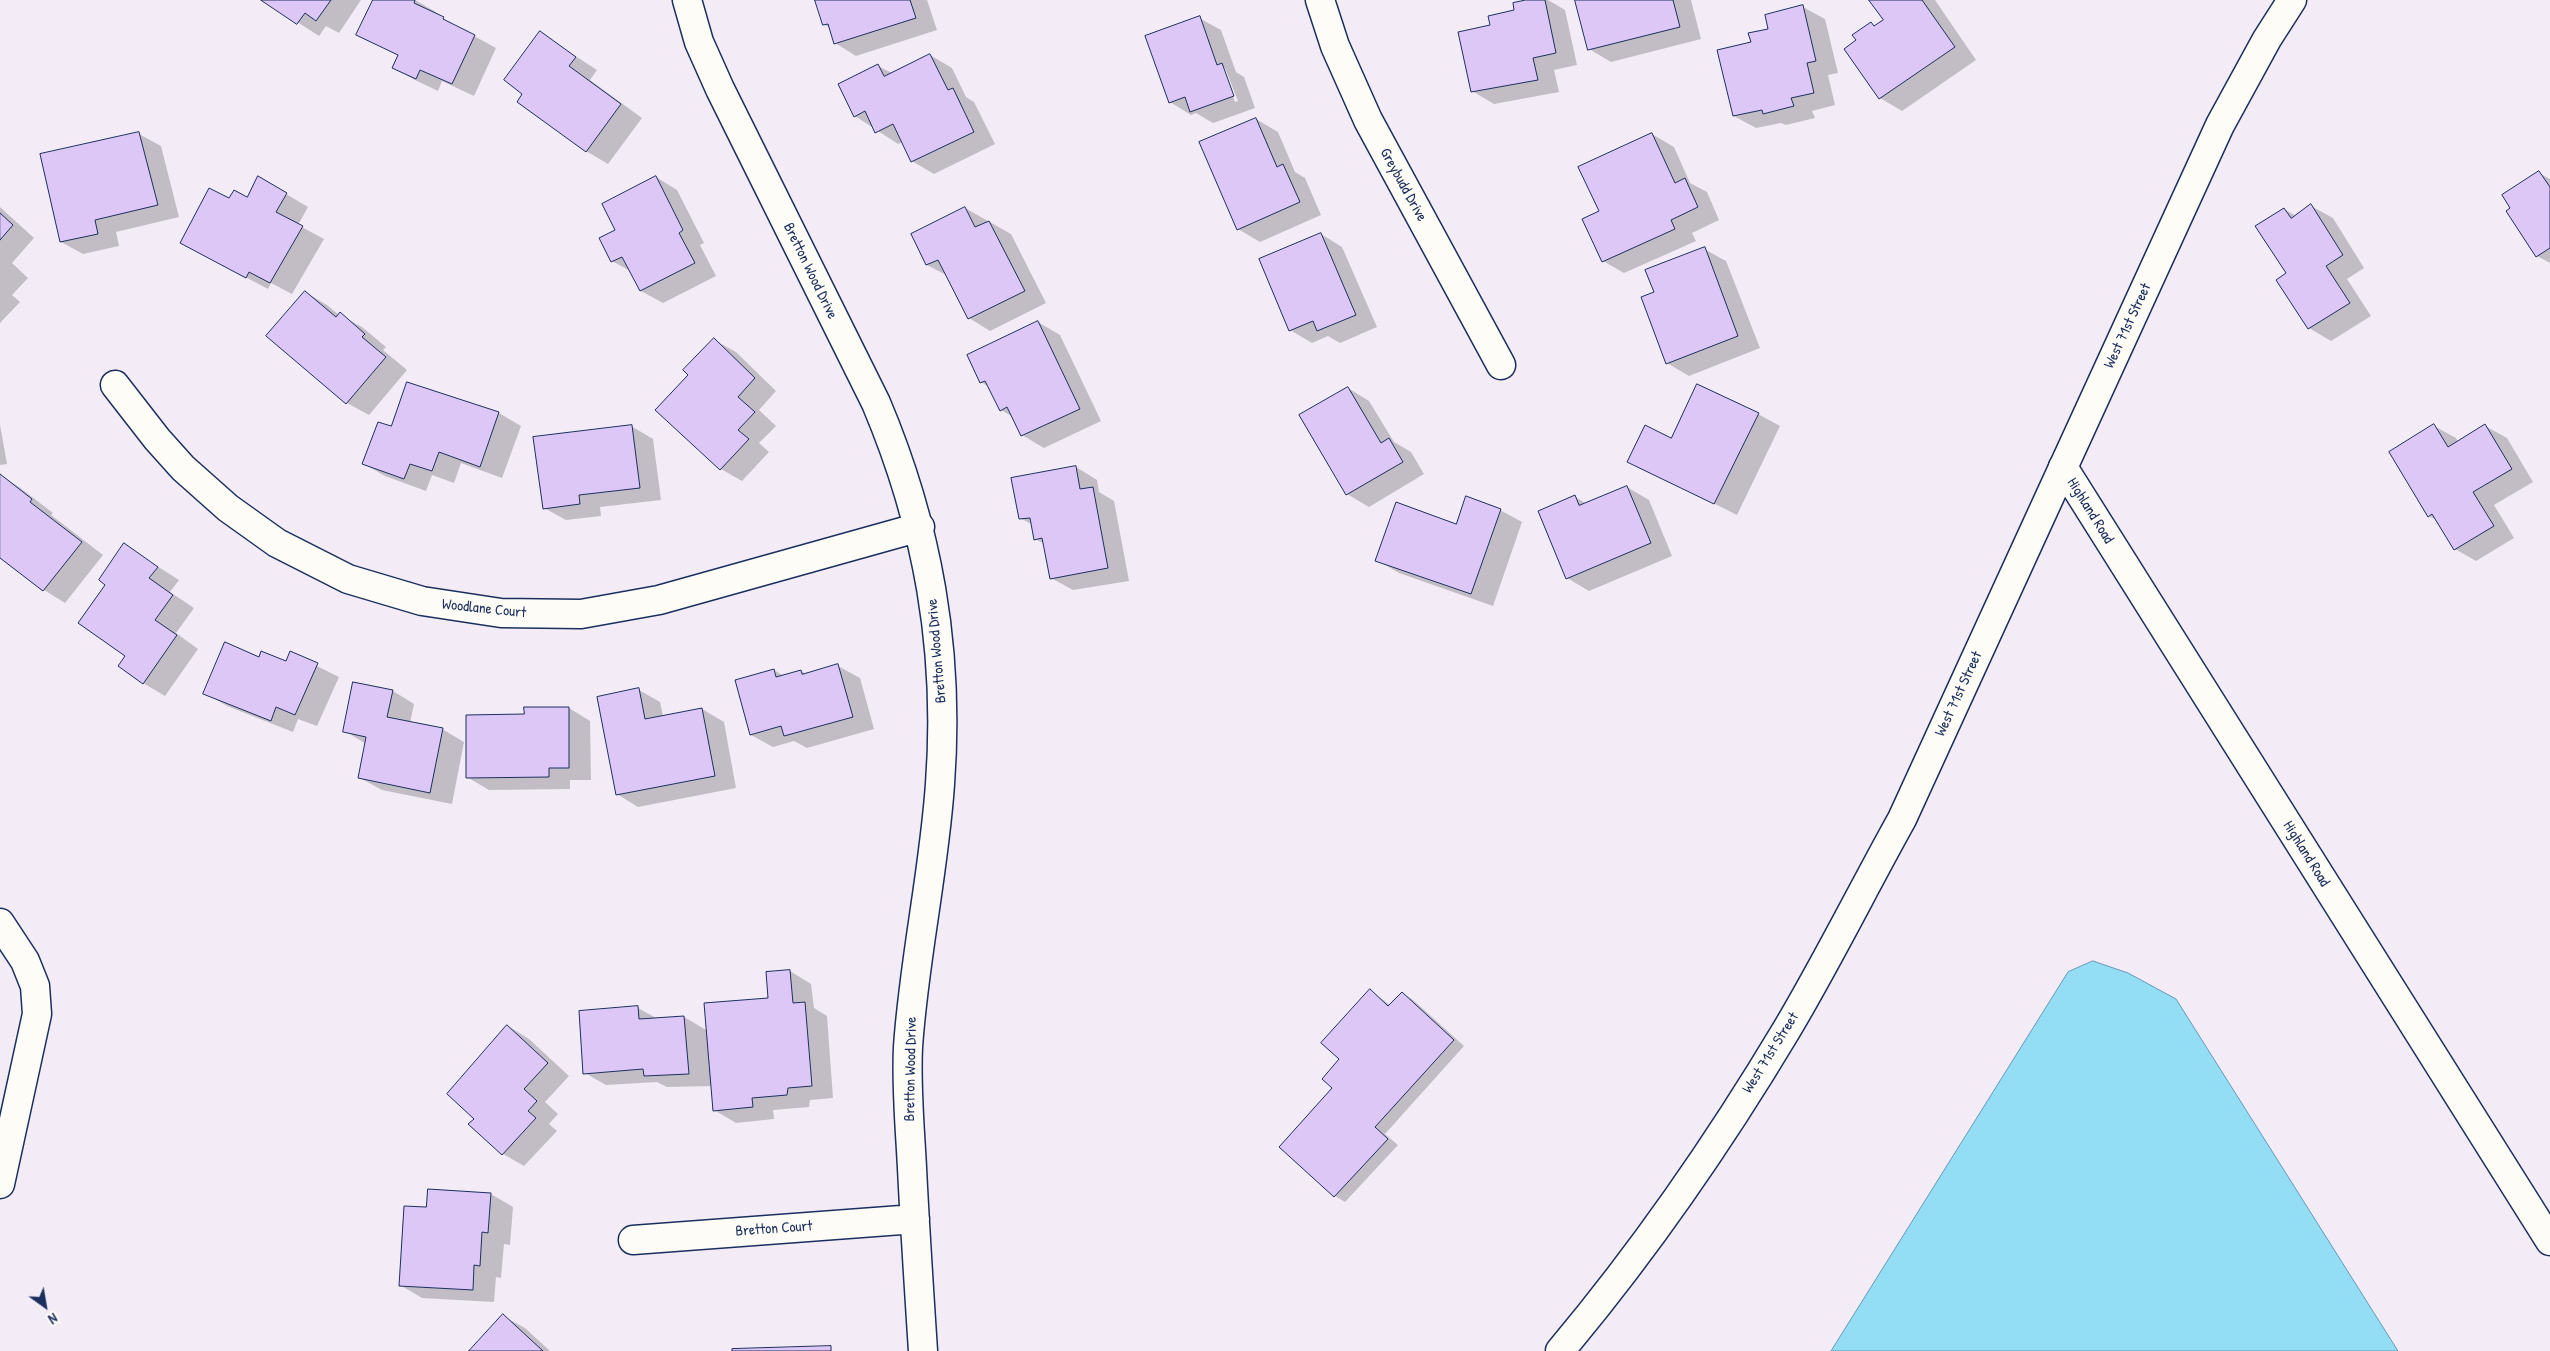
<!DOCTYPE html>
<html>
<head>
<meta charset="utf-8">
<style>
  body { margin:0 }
  #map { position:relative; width:2550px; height:1351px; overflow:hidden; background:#f3ecf7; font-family:"Patrick Hand",sans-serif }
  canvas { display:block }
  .north { position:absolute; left:20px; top:1281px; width:50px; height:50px; -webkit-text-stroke:4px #fdfcf7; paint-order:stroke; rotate:148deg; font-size:14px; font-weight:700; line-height:20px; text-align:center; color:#1b2f5e }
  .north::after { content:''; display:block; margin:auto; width:18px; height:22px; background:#1b2f5e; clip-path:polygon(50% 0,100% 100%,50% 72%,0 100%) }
</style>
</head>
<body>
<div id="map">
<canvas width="2550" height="1351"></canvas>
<div class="north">N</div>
</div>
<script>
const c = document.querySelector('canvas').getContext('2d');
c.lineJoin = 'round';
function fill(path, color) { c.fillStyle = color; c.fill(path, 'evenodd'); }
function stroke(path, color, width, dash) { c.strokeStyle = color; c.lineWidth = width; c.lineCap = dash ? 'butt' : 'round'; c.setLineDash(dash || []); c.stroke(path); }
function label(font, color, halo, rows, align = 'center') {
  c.font = font + ' "Patrick Hand",sans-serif'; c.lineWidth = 5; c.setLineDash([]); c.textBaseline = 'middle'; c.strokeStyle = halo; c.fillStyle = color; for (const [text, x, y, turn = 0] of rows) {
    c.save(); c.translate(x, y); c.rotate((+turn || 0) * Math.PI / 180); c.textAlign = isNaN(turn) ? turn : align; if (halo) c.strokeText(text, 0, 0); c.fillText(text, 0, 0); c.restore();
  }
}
const water = new Path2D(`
  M 2093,961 L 2128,973 L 2176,999 L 2398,1351 L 1831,1351 L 2068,972 Z`);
const shadow = new Path2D(`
  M 263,0 L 361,0 L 339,33 L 326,26 L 319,36 Z
  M 374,0 L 415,0 L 436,12 L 436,15 L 496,48 L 474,96 L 442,81 L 438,91 L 415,80 L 393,68 L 399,56 L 358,35 Z
  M 816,0 L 927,0 L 937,30 L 856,56 L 835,43 L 830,28 L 824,24 Z
  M 1532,0 L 1548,0 L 1565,10 L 1577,65 L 1554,70 L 1559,92 L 1494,104 L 1472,91 L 1492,26 Z
  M 1582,0 L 1691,0 L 1701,39 L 1611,62 L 1589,49 Z
  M 1871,0 L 1935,0 L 1976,60 L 1902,111 L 1880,98 L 1846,49 L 1858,41 L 1871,24 L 1876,27 L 1885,20 Z
  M 1803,7 L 1825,19 L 1838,73 L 1828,75 L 1835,105 L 1812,111 L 1815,118 L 1786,125 L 1781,123 L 1756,128 L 1734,116 L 1752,43 Z
  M 1199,18 L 1221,30 L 1236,72 L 1244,77 L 1255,108 L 1213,123 L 1196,113 L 1191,115 L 1170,102 ZM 1223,68 L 1225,68 L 1238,101 L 1235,102 Z
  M 540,33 L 597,70 L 590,80 L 642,118 L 608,164 L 586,151 L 524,94 Z
  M 930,55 L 952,68 L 966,97 L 974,102 L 995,144 L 934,174 L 912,161 L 903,142 L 898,144 L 855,116 L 878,66 L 892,73 Z
  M 1256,119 L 1278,132 L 1295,172 L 1305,178 L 1321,215 L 1260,242 L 1238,229 Z
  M 139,134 L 161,146 L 179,217 L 116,232 L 119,246 L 83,254 L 61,242 Z
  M 1652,134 L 1674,147 L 1690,183 L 1707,192 L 1719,220 L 1692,233 L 1696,241 L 1624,273 L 1603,261 L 1600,212 Z
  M 2539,173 L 2550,179 L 2550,263 L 2537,256 Z
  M 656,177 L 677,190 L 704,243 L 700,245 L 716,276 L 663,303 L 641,291 L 632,272 L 612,261 L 617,231 Z
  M 259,178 L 308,207 L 298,225 L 324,239 L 292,294 L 271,283 L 268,289 L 204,255 L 230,200 L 247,198 Z
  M 2311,206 L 2333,218 L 2364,268 L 2347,279 L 2371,316 L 2331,341 L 2309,328 L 2278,281 L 2288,274 L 2284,209 L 2296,216 Z
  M 0,207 L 34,238 L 12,263 L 28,278 L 12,295 L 20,302 L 0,323 Z
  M 965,208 L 1011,234 L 1046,303 L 990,331 L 969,318 L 948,276 L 927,265 L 913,235 Z
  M 1321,234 L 1342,247 L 1377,327 L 1340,343 L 1328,336 L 1312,343 L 1290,330 Z
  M 1704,249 L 1726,261 L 1760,348 L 1689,376 L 1667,363 Z
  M 305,292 L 327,305 L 339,315 L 362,327 L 386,347 L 383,350 L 407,370 L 369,415 L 347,403 L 268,336 Z
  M 1038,322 L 1060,335 L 1101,421 L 1044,448 L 1022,435 L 1013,417 L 1001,410 L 989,387 L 981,382 Z
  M 714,340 L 736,352 L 776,391 L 759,410 L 776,426 L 759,443 L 769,452 L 742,481 L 721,469 L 689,375 Z
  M 407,384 L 499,413 L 521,426 L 502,478 L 461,463 L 454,483 L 432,475 L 426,491 L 385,476 L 364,464 L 392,428 Z
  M 1348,388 L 1369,401 L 1394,442 L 1411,452 L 1424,474 L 1369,507 L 1347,494 Z
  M 1758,414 L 1780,426 L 1737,515 L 1629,461 L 1672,439 Z
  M 0,425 L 7,464 L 0,465 Z
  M 631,426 L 653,439 L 661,500 L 600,507 L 601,516 L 566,520 L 544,508 Z
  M 2434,426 L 2456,438 L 2458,442 L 2485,426 L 2507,438 L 2533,482 L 2494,505 L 2514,538 L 2476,561 L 2455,549 L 2438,521 L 2429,516 Z
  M 1076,467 L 1097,480 L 1099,492 L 1114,501 L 1129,581 L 1073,590 L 1051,578 L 1045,544 L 1035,539 L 1033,525 L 1020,518 Z
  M 0,475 L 19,487 L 53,513 L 51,515 L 103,555 L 65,603 L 44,590 L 0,556 Z
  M 1627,487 L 1649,500 L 1672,556 L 1589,591 L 1567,578 L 1539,512 L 1575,497 L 1587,504 Z
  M 1500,510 L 1522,522 L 1493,606 L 1399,573 L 1377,560 L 1457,526 Z
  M 124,545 L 179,580 L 170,592 L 194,608 L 176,633 L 198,649 L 165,696 L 143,683 L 107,585 Z
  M 290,653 L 339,677 L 317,726 L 298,719 L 293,732 L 227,706 L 205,693 L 260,659 L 286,662 Z
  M 838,666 L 860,678 L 874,729 L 807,748 L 794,741 L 773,747 L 751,735 L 774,670 L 784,676 L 801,671 L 807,674 Z
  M 639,690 L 660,702 L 663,716 L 702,709 L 724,722 L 736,788 L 638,807 L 617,794 Z
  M 393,691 L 414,704 L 410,723 L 442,729 L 464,742 L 452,804 L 382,790 L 360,778 L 366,744 L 345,731 Z
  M 569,708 L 590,721 L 591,780 L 570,780 L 570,789 L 489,790 L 467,777 L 525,715 Z
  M 790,971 L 811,984 L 814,1008 L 827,1016 L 833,1098 L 810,1100 L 809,1107 L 773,1110 L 774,1119 L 736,1123 L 714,1110 L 712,1086 L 667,1087 L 657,1082 L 606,1085 L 585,1073 L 638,1008 L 658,1019 L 684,1017 L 708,1031 L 769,999 Z
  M 1370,990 L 1390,1005 L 1402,993 L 1412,999 L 1464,1046 L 1385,1134 L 1398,1145 L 1345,1202 L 1335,1196 L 1334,1088 L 1341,1059 Z
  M 508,1026 L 529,1039 L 569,1076 L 545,1102 L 558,1114 L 549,1124 L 557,1131 L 524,1166 L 503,1154 L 475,1119 Z
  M 491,1194 L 513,1207 L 510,1245 L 504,1244 L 501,1278 L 496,1277 L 494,1302 L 422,1298 L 400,1285 L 427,1209 Z
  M 503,1316 L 525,1328 L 550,1351 L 470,1351 Z`);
const building = new Path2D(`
  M 261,0 L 331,0 L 316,21 L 305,13 L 297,24 Z
  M 373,0 L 415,0 L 414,3 L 444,17 L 443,19 L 475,35 L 452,84 L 420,70 L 416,79 L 392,68 L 398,55 L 356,35 Z
  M 815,0 L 910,0 L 916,18 L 834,44 L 828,24 L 823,25 Z
  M 1526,0 L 1545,0 L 1556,53 L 1533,58 L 1538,80 L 1471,92 L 1458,32 L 1490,25 L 1488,16 L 1514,10 L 1513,3 Z
  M 1575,0 L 1673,0 L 1680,27 L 1588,50 Z
  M 1869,0 L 1922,0 L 1955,47 L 1879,99 L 1844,49 L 1856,40 L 1852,35 L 1871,22 L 1874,26 L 1883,20 Z
  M 1803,5 L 1816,61 L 1807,63 L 1814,93 L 1791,98 L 1794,106 L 1763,114 L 1762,110 L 1733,116 L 1717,50 L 1751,42 L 1748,33 L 1768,29 L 1765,15 Z
  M 1200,16 L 1217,65 L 1222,63 L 1234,96 L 1190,112 L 1185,97 L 1169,103 L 1145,36 Z
  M 540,31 L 576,57 L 569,66 L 621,104 L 586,152 L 517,102 L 522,94 L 504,80 Z
  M 930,54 L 948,90 L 953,88 L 974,132 L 911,162 L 893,124 L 875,133 L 865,111 L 854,117 L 838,84 L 878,64 L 884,76 Z
  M 1256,118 L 1277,167 L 1283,164 L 1300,202 L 1237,230 L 1199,142 Z
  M 139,132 L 158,205 L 95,220 L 98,234 L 60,242 L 40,154 Z
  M 1652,133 L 1675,183 L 1685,178 L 1698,207 L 1671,220 L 1675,229 L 1602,262 L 1582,219 L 1599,211 L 1578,167 Z
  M 2539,171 L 2550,187 L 2550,248 L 2536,257 L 2506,211 L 2510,208 L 2502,195 Z
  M 258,176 L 287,193 L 276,212 L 303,226 L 270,283 L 249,272 L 246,278 L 180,243 L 209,188 L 229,198 L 234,190 L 247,197 Z
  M 656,176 L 683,230 L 679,233 L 695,263 L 640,291 L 622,257 L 611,262 L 599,238 L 615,230 L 602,204 Z
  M 2311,204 L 2343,255 L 2326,266 L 2350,303 L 2308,329 L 2276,280 L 2286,273 L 2255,226 L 2284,208 L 2291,218 Z
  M 965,207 L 975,227 L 989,221 L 1025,291 L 968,319 L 938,260 L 926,265 L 911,234 Z
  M 0,213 L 13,225 L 0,240 Z
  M 1321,233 L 1356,315 L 1317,331 L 1313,321 L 1289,331 L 1259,259 Z
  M 1705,247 L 1738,336 L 1666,364 L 1641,297 L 1654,292 L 1645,270 Z
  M 305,291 L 336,317 L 340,312 L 365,334 L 362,337 L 386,357 L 346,404 L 266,336 Z
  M 1038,321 L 1080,409 L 1021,436 L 1007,407 L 1000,411 L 985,381 L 980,383 L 967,355 Z
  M 714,338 L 755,378 L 738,397 L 755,412 L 738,430 L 749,439 L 720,470 L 655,410 L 688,375 L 683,370 Z
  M 407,382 L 499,412 L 480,467 L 439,452 L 432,471 L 410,464 L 404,479 L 362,464 L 378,422 L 391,426 Z
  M 1697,384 L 1759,413 L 1714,504 L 1627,462 L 1645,425 L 1671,438 Z
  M 1348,387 L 1381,443 L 1389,438 L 1403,462 L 1346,495 L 1299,415 Z
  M 2434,424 L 2448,447 L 2485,424 L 2512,469 L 2473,492 L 2494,526 L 2454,550 L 2432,514 L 2428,517 L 2389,452 Z
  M 632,425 L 640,488 L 579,495 L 580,504 L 543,509 L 533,437 Z
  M 1076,466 L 1080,489 L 1093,487 L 1108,568 L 1050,579 L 1042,538 L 1034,540 L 1030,518 L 1019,519 L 1011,478 Z
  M 0,474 L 32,499 L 30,502 L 82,542 L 43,591 L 0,558 Z
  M 1627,486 L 1651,543 L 1566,579 L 1538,511 L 1575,495 L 1579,505 Z
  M 1466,496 L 1501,509 L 1471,594 L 1375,561 L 1396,502 L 1456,524 Z
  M 124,543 L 158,567 L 149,578 L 173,595 L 155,620 L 177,635 L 143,684 L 118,666 L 125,656 L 78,623 L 105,585 L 99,580 Z
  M 225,642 L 259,657 L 261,651 L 286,661 L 290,651 L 318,663 L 295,715 L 276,707 L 271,721 L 203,694 Z
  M 838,664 L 853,717 L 784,736 L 781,726 L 750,735 L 735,680 L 774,669 L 776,677 L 801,670 L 802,674 Z
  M 353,682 L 393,690 L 387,717 L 443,728 L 430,793 L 358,778 L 366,737 L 343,732 Z
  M 639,688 L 645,719 L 702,708 L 715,776 L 616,795 L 597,697 Z
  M 524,707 L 569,707 L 569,768 L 549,768 L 549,777 L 466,778 L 466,715 L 524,714 Z
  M 790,970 L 793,1003 L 805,1002 L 812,1086 L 788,1088 L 787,1095 L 752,1098 L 753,1107 L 713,1111 L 704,1003 L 768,998 L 766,972 Z
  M 1370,989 L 1388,1006 L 1402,992 L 1454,1040 L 1375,1127 L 1388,1139 L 1334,1197 L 1279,1147 L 1332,1088 L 1322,1079 L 1339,1059 L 1321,1043 Z
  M 638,1006 L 639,1019 L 684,1016 L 689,1074 L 644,1076 L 643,1069 L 583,1074 L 579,1011 Z
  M 507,1025 L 548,1063 L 524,1089 L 537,1101 L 528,1111 L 536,1118 L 502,1155 L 468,1124 L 474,1119 L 447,1094 Z
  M 428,1189 L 491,1193 L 488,1233 L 482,1232 L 480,1266 L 474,1265 L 473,1290 L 399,1286 L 404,1206 L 426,1207 Z
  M 503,1314 L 543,1351 L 469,1351 Z
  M 831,1346 L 831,1351 L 732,1351 L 732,1349 Z`);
const minor = new Path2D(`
  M 687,0 L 699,42 L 720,89 L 876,403 C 928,526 950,650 940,784 C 934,872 914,959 908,1047 C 906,1088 910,1128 912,1168 C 915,1229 919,1290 923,1351
  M 1320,0 L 1335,46 L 1368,120 L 1501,365
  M 115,385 L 157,439 L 183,468 L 228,508 L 277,543 L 348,579 L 422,601 L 501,613 L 581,614 L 659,600 L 920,527
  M 2063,467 L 2550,1241
  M 0,923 L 25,961 L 35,986 L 37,1014 L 0,1184
  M 633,1240 L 915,1219`);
const major = new Path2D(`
  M 1560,1351 C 1644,1251 1720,1141 1787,1029 C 1828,960 1863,889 1902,819 L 2220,125 L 2267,39 L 2292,0`);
const streetNames = [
  ["Greybudd Drive",1403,185,61],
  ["Bretton Wood Drive",810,271,64],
  ["West 71st Street",2128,326,-65],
  ["Highland Road",2090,511,58],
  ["Woodlane Court",484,609,6],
  ["Bretton Wood Drive",937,651,-95],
  ["West 71st Street",1959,694,-65],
  ["Highland Road",2306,854,58],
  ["West 71st Street",1771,1053,-58],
  ["Bretton Wood Drive",911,1069,-89],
  ["Bretton Court",774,1229,-4]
];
fill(water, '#94def5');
stroke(water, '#6498b9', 1);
fill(shadow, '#0003');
fill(building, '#ddc7f7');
stroke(building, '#1b2f5e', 1);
stroke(minor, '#1b2f5e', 31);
stroke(major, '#1b2f5e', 31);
stroke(minor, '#fdfcf7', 28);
stroke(major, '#fdfcf7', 28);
label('15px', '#1b2f5e', '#fdfcf7', streetNames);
</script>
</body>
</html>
